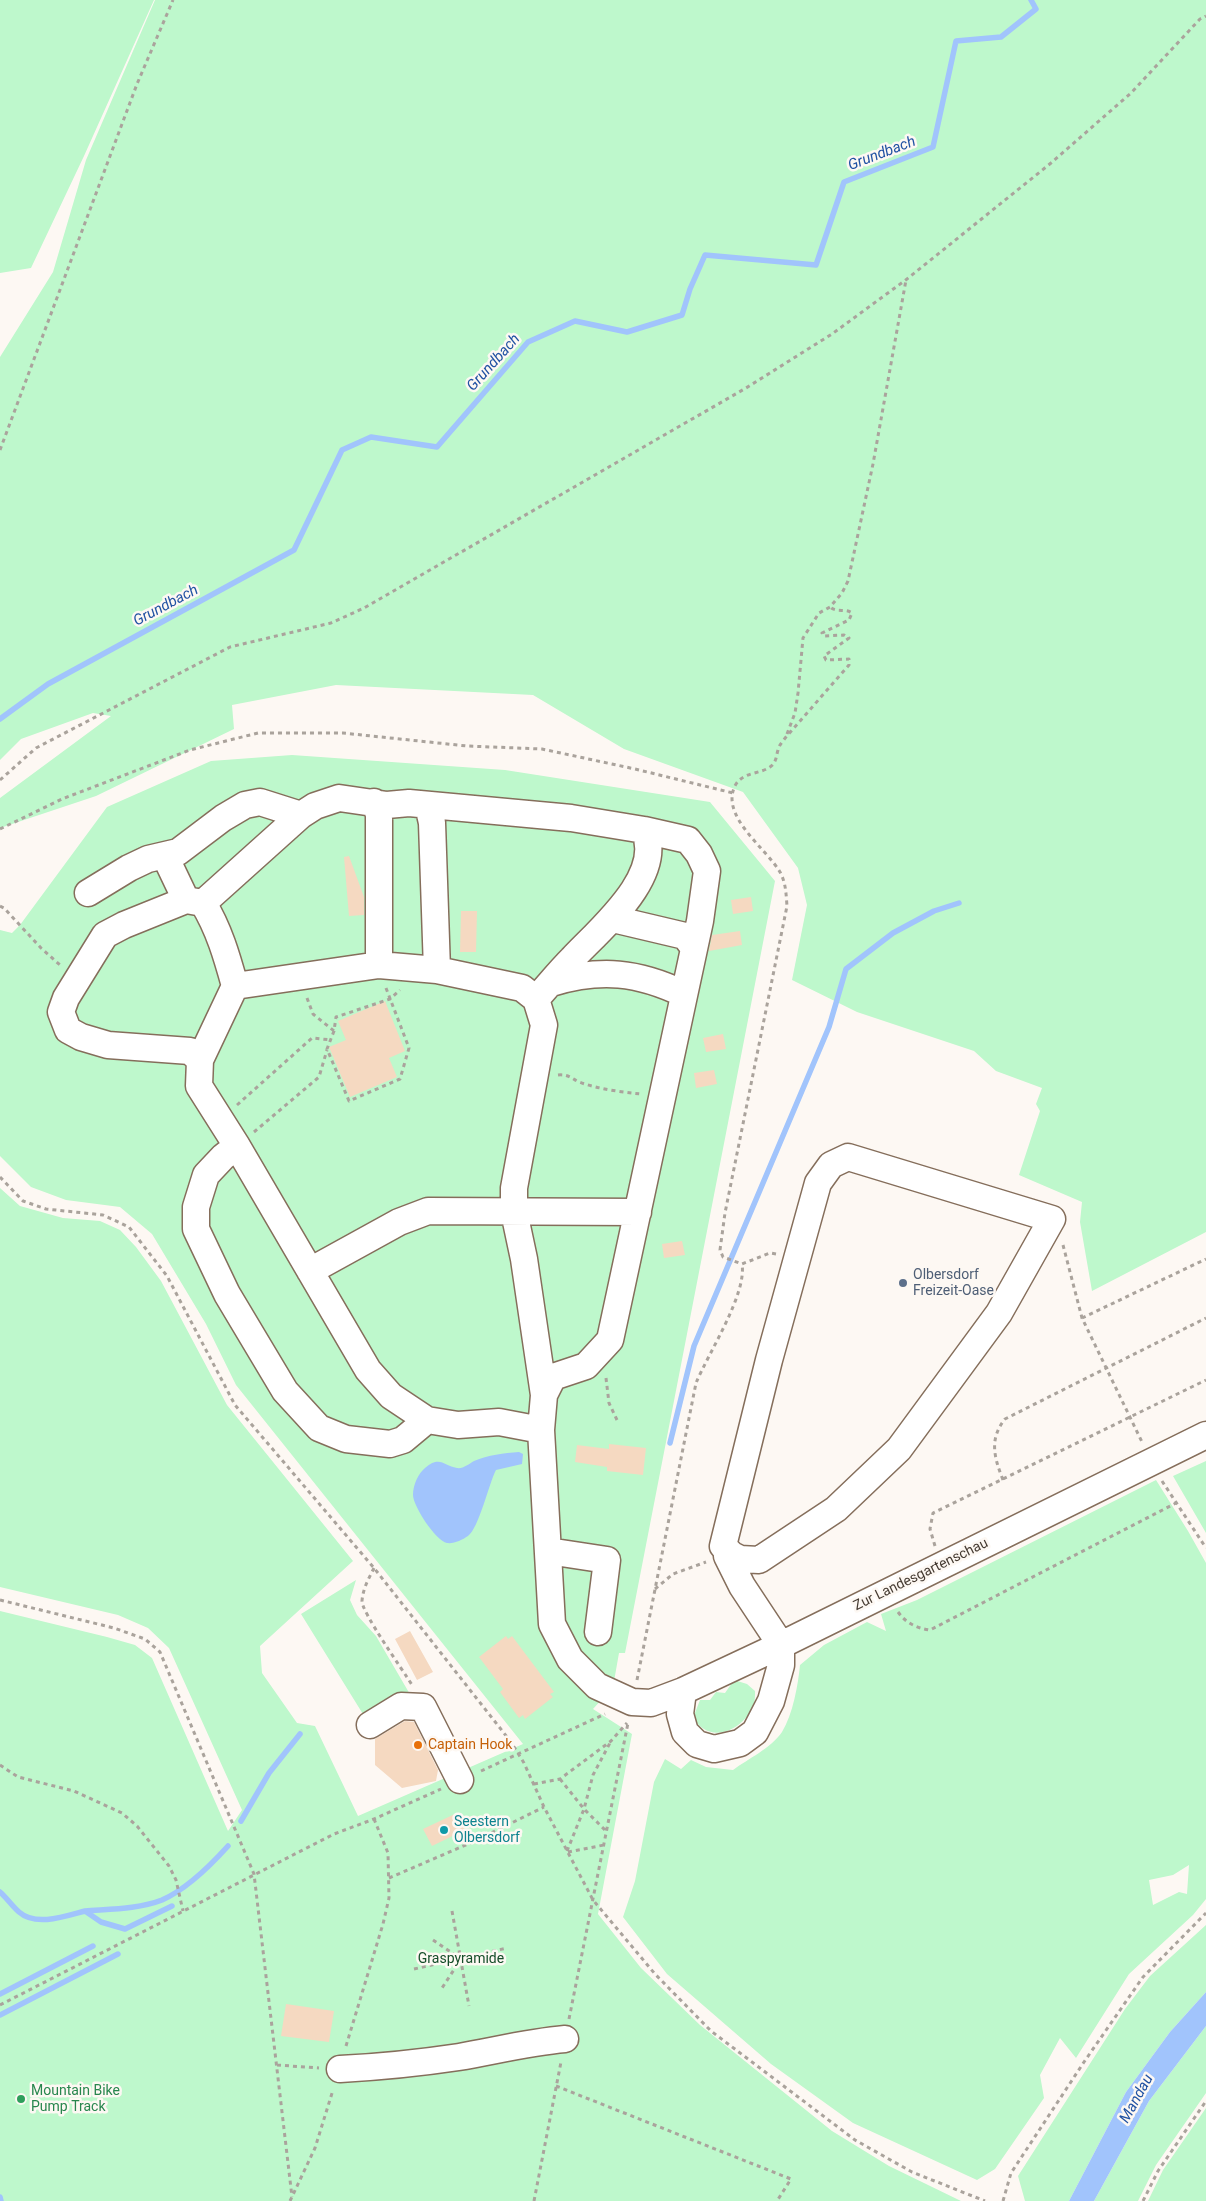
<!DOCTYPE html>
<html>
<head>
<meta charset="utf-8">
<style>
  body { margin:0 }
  canvas { display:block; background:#fdf8f3 }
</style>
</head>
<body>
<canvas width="1206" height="2201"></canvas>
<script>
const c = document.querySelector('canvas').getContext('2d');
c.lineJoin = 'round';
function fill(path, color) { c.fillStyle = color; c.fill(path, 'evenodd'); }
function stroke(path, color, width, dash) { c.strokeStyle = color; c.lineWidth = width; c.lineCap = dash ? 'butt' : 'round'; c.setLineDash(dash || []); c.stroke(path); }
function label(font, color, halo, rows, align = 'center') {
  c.font = font + ' Roboto,sans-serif'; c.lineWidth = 5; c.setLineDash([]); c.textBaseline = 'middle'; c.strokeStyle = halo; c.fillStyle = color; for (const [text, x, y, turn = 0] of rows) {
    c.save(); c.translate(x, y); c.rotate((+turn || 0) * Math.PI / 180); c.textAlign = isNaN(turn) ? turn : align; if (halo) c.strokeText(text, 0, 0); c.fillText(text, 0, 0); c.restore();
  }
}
const green = new Path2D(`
  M 0,0 L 154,0 L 84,156 L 31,268 L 0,273 Z
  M 155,0 L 1206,0 L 1206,1232 L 1092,1291 L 1080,1222 L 1082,1202 L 1019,1175 L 1040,1111 L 1036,1104 L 1042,1088 L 996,1071 L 974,1051 L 857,1012 L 792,980 L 807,905 L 798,868 L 743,792 L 624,749 L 533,695 L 336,685 L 232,705 L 234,729 L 96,796 L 0,828 L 0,798 L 111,716 L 93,713 L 21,739 L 0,760 L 0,357 L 53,272 L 86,160 Z
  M 292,755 L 505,770 L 710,802 L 775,881 L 625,1653 L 619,1653 L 613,1687 L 593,1709 L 632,1734 L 598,1914 L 641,1968 L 700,2025 L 832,2131 L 889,2166 L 961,2201 L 0,2201 L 0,1611 L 107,1637 L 135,1645 L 152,1658 L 228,1831 L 242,1810 L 169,1648 L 148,1628 L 118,1615 L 0,1587 L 0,1188 L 20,1206 L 63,1218 L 100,1221 L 120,1230 L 136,1247 L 161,1281 L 227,1405 L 353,1561 L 260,1646 L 262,1673 L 297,1723 L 315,1726 L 358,1816 L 523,1744 L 236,1385 L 206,1324 L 152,1234 L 120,1207 L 66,1200 L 31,1187 L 0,1156 L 0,930 L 12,933 L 20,925 L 107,807 L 211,761 Z
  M 1206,1461 L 1206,1533 L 1173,1476 Z
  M 1156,1480 L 1188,1531 L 1206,1563 L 1206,1899 L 1193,1915 L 1129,1974 L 1076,2058 L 1060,2038 L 1040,2075 L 1044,2098 L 995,2169 L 977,2180 L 853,2123 L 771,2064 L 667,1974 L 623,1917 L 635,1881 L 654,1782 L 665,1759 L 681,1769 L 691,1760 L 706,1767 L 733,1770 C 748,1759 771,1748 782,1732 C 793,1714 798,1685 800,1665 L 824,1645 L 867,1622 L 886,1631 L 881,1614 L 917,1600 ZM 1189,1865 L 1187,1894 L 1179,1892 L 1153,1905 L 1149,1880 L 1173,1875 Z
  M 356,1580 L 350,1600 L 357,1615 L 376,1636 L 411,1696 L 366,1719 L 301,1614 Z
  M 734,1680 L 747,1684 L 755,1691 C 755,1695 755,1700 754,1703 C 749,1722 723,1741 704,1729 C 700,1727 696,1722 693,1718 L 700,1700 L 710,1700 L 716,1692 L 725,1693 Z
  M 1206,1925 L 1206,1992 L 1170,2032 L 1126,2092 L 1069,2201 L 1025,2201 L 1018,2176 L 1125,2009 L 1150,1976 Z
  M 1206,2026 L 1206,2093 L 1156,2165 L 1138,2201 L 1094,2201 L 1149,2101 Z
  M 1206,2108 L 1206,2201 L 1148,2201 L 1163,2170 Z`);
const water = new Path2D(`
  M 519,1452 L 523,1454 L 522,1464 L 496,1470 C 489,1483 479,1528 468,1536 C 462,1540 454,1544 447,1543 C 436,1541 413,1506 413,1495 C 413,1485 418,1474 425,1468 C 440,1455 444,1466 457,1468 C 463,1469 469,1464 474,1461 C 488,1455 504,1453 519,1452 Z
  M 1206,1992 L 1206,2026 L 1149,2101 L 1094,2201 L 1069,2201 L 1126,2092 L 1170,2032 Z`);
const stream = new Path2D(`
  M 0,719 L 48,684 L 294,550 L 342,450 L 371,437 L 437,447 L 528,342 L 575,321 L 627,332 L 682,315 L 690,289 L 705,255 L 816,265 L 844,182 L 933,147 L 956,41 L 1001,37 L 1036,9 L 1031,0
  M 670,1443 L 694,1346 L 829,1027 L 846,969 L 893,933 L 934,911 L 959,903
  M 241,1821 L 269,1773 L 300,1734
  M 0,1892 C 7,1898 12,1906 19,1912 C 36,1927 66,1916 85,1911 L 101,1922 L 125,1929 L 172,1906
  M 85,1911 C 110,1909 139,1909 162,1900 C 187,1889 210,1866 228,1846
  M 0,1994 L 93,1946
  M 0,2015 L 118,1954
  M 0,2197 L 1,2201`);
const building = new Path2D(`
  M 349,856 L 364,897 L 364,915 L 349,916 L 344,857 Z
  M 751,897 L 753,911 L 733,914 L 731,900 Z
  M 461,911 L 477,911 L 476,952 L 460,952 Z
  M 740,931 L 742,945 L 709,951 L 712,935 Z
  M 385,1001 L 405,1051 L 389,1058 L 397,1077 L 350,1097 L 329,1047 L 346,1040 L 338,1021 Z
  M 723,1034 L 726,1049 L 706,1052 L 703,1038 Z
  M 714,1070 L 717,1084 L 696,1088 L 694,1073 Z
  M 682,1241 L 685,1255 L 664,1258 L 662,1244 Z
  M 609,1444 L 646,1448 L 643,1475 L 607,1471 L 607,1467 L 575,1462 L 577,1445 L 609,1449 Z
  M 410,1631 L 433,1672 L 417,1680 L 395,1639 Z
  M 506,1636 L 508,1639 L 512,1636 L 554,1692 L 550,1694 L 553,1697 L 525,1719 L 523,1715 L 519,1718 L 500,1692 L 503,1689 L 479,1657 Z
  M 405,1721 L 414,1722 L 438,1770 L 436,1781 L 402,1788 L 375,1765 L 375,1739 Z
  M 457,1813 L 465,1830 L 432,1846 L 423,1829 Z
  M 286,2004 L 334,2011 L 329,2042 L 281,2036 Z`);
const path = new Path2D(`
  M 0,450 L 137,84 L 173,0
  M 787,734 L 795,713 L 798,693 L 803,638 L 819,613 L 830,607 L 842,593 L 848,581 L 873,464 L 906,280
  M 0,780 L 36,748 L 230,647 L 331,623 L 364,608 L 746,388 L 832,334 L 907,279 L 1051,163 L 1131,93 L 1200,19 L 1206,16
  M 0,829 L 62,799 L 190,750 L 258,733 L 343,733 L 467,746 L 542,749 L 635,769 L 733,793
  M 0,906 L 4,908 L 41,948 L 60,965
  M 386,988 L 409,1048 L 400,1079 L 349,1101 L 327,1049 L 334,1031 L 336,1017 L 390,999 L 400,990
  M 307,998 L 313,1014 L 334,1031
  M 558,1075 C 568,1074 571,1078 579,1082 C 598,1089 621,1092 641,1094
  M 237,1105 L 312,1038 L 331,1040
  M 254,1132 L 319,1077 L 327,1050
  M 0,1177 L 23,1201 L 46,1209 L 103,1215 L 129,1227 L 167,1276 L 235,1405 L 374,1568 L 511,1742 L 524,1763 L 544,1807 L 593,1900 L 655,1974 L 711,2031 L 855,2140 L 912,2172 L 985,2201
  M 1063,1245 L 1082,1318 L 1142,1442
  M 776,1254 L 770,1253 L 742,1264 L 723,1257 L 720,1250 L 725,1213 L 787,906 C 786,894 786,883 780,872 C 766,848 718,815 736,784 C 744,772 760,774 770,767 C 777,762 776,756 778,750 C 779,745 783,741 786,737 L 849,665 L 849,659 L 826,660 L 824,656 L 849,638 L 844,635 L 824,636 L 822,633 L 849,620 L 852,613 C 845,608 837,613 830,607
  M 1082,1318 L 1206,1259
  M 606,1378 L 609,1403 L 617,1420
  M 1003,1480 C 994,1457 989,1439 1005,1419 L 1206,1318
  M 1162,1481 L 1206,1548
  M 935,1546 L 930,1529 L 933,1513 L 1206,1380
  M 374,1568 C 369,1578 363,1588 362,1601 C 362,1613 403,1670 412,1685
  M 655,1589 L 673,1574 L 706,1562
  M 0,1600 L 114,1628 L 145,1639 L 160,1652 L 254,1874 L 292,2197
  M 898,1612 C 906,1623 916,1628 930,1630 L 1176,1503
  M 637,1680 L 696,1383 C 709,1352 747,1294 742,1264
  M 0,1765 L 18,1777 L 74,1791 L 122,1813 L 137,1826 L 169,1866 L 176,1880 L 183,1911
  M 481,1771 L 605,1714
  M 560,1779 L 584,1809 L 606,1831
  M 534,1784 L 560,1779 L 611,1741 L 627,1723
  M 567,1851 L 584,1809 L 593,1775 L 611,1741
  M 568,1852 L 604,1845
  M 389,1878 L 475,1841 L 544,1807
  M 452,1911 L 469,2006
  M 433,1940 L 461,1959 L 442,1988
  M 414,1969 L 507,1948
  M 0,2005 L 334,1834 L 374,1819 L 441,1789
  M 569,2019 L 628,1723
  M 346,2046 L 383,1924 L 389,1898 L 388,1853 L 374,1819
  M 277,2065 L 319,2068
  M 556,2086 L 791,2179 L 777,2201
  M 290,2201 L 315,2148 L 333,2090
  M 534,2201 L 561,2062
  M 1003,2201 L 1011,2173 L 1084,2062 L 1143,1977 L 1206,1913
  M 1143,2201 L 1158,2171 L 1206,2101`);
const minor = new Path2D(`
  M 374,802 L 379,814 L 379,965
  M 428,805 L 432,823 L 437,970
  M 165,856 L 186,900
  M 88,893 L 129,868 L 148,859 L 178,852 L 223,818 L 245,805 L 260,802 L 301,815
  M 203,903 L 301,815 L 315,806 L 339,798 L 387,805 L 409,803 L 571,818 L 644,830 L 688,840 L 699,854 L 707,871 L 700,921 L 610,1340 L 586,1366 L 553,1377 L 544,1395 L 541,1430 L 552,1624 L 570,1659 L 597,1686 L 632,1702 L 651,1703 L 683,1691 L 781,1645 L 1206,1435
  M 613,919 L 685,936 L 694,948
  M 551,983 C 601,968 638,972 684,994
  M 235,986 L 379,965 L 437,970 L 522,988 L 536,999 L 544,1025 L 514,1188 L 514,1212 L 524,1259 L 544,1395
  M 536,999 C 548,986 559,972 572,959 C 599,930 666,875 644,830
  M 200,1060 L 190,1051 L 108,1045 L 81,1037 L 68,1030 L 61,1012 L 66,998 L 105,935 L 124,925 L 186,900 L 203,903 C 219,929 227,957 235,986 L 200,1060 L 199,1086 L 237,1146 L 368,1370 L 391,1396 L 427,1420 L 458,1425 L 499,1422 L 541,1430
  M 237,1146 L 223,1157 L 206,1175 L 196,1207 L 196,1229 L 227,1294 L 285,1391 L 319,1428 L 346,1439 L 390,1444 L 403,1440 L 427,1420
  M 848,1157 L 1052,1219 L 999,1313 L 899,1449 L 836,1509 L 759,1560 L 740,1559 L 732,1555 L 723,1546 L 769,1360 L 818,1183 L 831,1165 Z
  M 310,1271 L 399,1222 L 428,1211 L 638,1212
  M 548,1551 L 607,1560 L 598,1632
  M 683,1691 L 680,1714 L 685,1732 L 697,1744 L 714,1749 L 740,1743 L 755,1732 L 771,1701 L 781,1665 L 781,1645 L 742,1586 L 727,1556
  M 370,1725 L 401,1706 L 423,1707 L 460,1780
  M 340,2069 C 379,2067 419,2063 459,2057 C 494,2051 530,2042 565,2039`);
const markers = [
  [903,1283,5,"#5c6f8a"],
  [418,1745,5,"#e8710a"],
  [444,1830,5,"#0f9aa8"],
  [21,2099,5,"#2e9e5b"]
];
const serviceNames = [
  ["Olbersdorf",913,1275],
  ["Freizeit-Oase",913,1291]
];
const streetNames = [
  ["Zur Landesgartenschau",921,1575,-26]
];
const foodNames = [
  ["Captain Hook",428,1745]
];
const cultureNames = [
  ["Seestern",454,1822],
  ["Olbersdorf",454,1838]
];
const parkNames = [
  ["Graspyramide",461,1959]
];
const leisureNames = [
  ["Mountain Bike",31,2091],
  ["Pump Track",31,2107]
];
const waterNames = [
  ["Grundbach",882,154,-21],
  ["Grundbach",494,363,-48],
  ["Grundbach",166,606,-28],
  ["Mandau",1137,2099,-61]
];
fill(green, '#bef8cc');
fill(water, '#a1c4fc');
stroke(stream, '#a1c4fc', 5.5);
fill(building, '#f5d9c1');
stroke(minor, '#856e5b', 29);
stroke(path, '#aaa39c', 3, [4, 4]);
stroke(minor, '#fff', 26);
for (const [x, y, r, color] of markers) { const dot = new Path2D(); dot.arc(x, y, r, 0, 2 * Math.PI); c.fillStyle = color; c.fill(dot); stroke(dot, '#fdf8f3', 2); }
label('14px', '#4e5e75', '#fdf8f3', serviceNames, 'left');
label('14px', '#453b32', '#fdf8f3', streetNames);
label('14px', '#c56008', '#fdf8f3', foodNames, 'left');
label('14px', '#0d838f', '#fdf8f3', cultureNames, 'left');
label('14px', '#154d29', '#fdf8f3', parkNames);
label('14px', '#27864d', '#fdf8f3', leisureNames, 'left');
label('italic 15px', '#2152a3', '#fdf8f3', waterNames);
</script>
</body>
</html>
